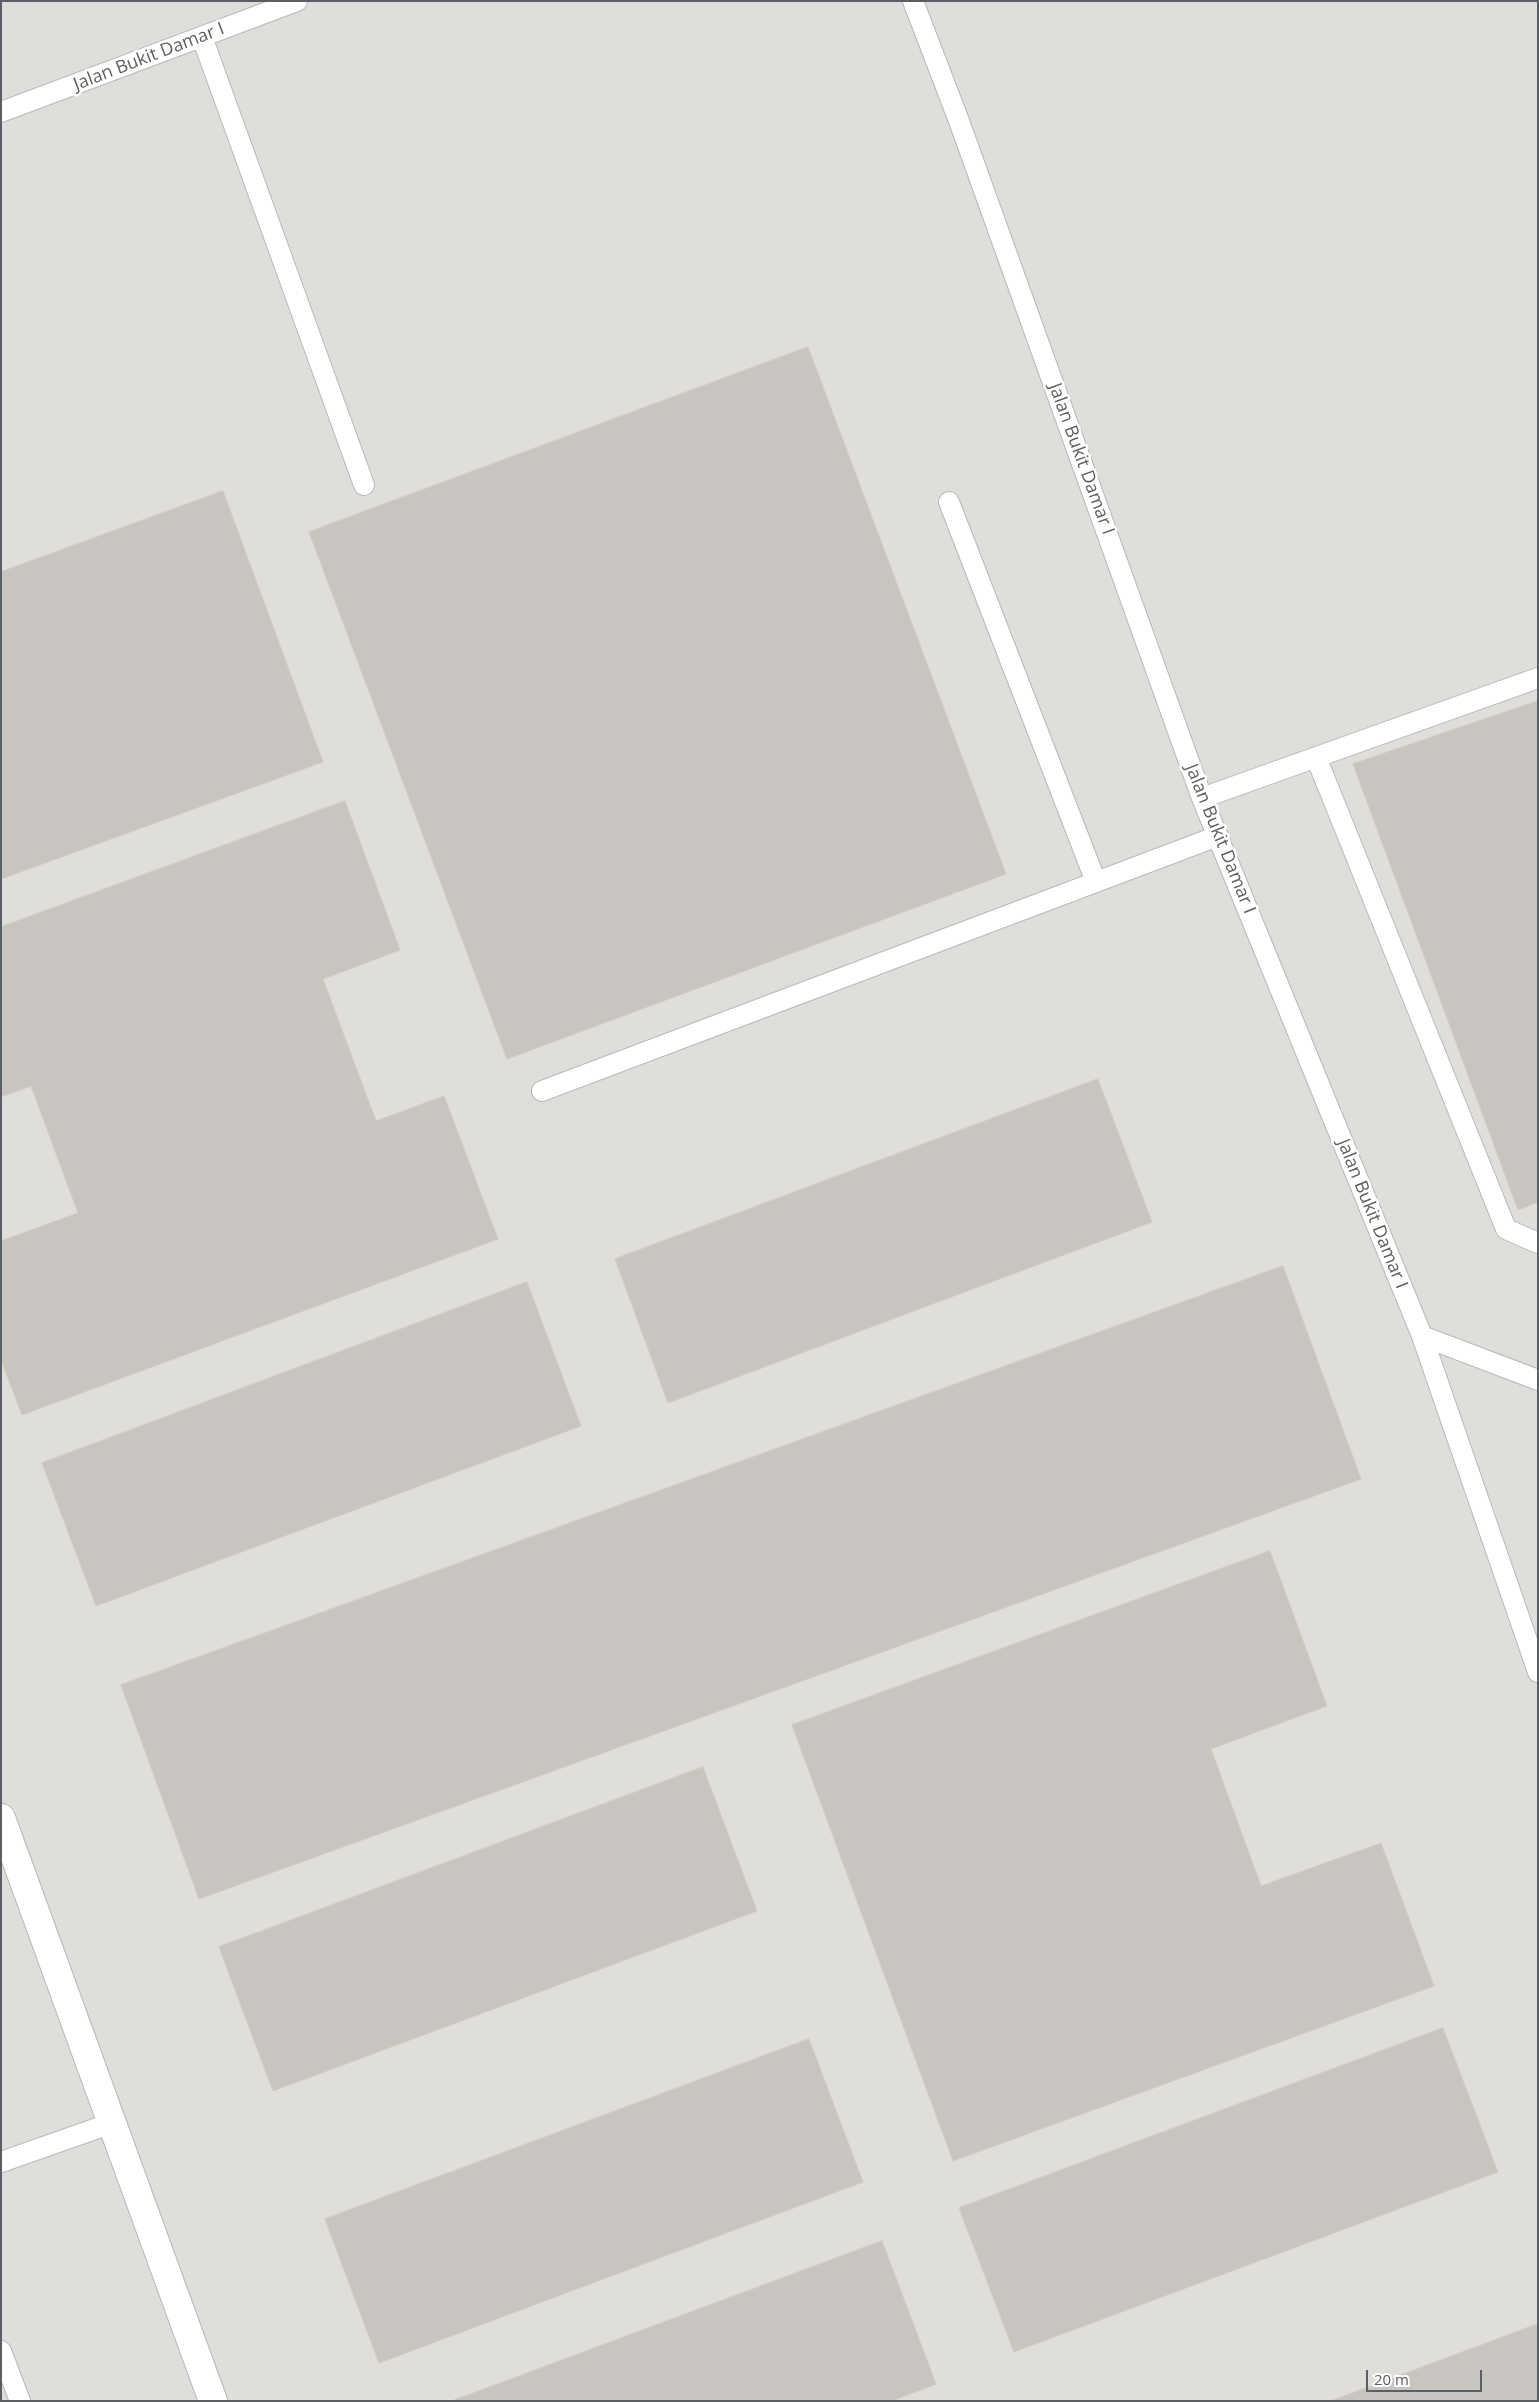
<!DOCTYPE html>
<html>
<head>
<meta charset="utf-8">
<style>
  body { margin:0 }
  #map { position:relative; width:1539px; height:2402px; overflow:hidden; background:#edebe2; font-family:"Open Sans",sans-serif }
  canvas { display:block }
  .frame { position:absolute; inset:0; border:2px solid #5b5e62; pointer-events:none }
  .scale { position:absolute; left:1366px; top:2370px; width:116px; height:22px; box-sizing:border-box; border:2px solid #5b5e62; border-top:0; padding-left:6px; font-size:15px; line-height:18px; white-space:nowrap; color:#5b5e62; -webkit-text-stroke:4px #fff; paint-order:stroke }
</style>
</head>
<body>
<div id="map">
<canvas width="1539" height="2402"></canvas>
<div class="frame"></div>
<div class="scale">20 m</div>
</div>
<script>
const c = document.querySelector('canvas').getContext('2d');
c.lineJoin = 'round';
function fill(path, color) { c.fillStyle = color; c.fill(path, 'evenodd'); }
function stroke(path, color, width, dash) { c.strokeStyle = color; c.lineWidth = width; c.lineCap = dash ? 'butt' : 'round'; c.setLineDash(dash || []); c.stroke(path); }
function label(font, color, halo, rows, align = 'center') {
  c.font = font + ' "Open Sans",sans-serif'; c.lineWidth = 5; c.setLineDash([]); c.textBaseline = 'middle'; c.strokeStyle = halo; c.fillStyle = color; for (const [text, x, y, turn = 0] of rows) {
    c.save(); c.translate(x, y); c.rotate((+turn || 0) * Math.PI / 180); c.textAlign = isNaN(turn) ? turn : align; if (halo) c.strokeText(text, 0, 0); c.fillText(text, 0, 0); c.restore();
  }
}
const industrial = new Path2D(`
  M 1,1 L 1538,1 L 1538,2401 L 1,2401 Z`);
const building = new Path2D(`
  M 808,347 L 1006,874 L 507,1059 L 309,532 Z
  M 223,491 L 323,762 L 1,879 L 1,572 Z
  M 1538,701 L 1538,1202 L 1518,1210 L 1353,764 Z
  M 345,801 L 400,950 L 323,979 L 376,1121 L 444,1096 L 498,1239 L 22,1415 L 1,1360 L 1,1241 L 78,1213 L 31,1086 L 1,1097 L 1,927 Z
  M 1098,1079 L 1152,1222 L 668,1403 L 615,1259 Z
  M 1283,1266 L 1361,1479 L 199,1899 L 121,1685 Z
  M 527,1282 L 581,1426 L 96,1606 L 42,1463 Z
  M 1270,1551 L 1327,1706 L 1211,1749 L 1261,1886 L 1381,1843 L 1434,1986 L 953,2161 L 792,1725 Z
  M 703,1767 L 757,1911 L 273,2091 L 219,1947 Z
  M 1443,2028 L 1498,2172 L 1014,2352 L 959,2208 Z
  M 809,2039 L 863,2182 L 379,2363 L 325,2219 Z
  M 882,2241 L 936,2384 L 892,2401 L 452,2401 Z
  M 1538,2324 L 1538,2401 L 1331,2401 Z`);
const service = new Path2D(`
  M 913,1 L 959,121 L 1202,798 L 1422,1336 L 1538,1672
  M 202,37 L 364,485
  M 1,112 L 297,1
  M 949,502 L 1096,882
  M 1316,757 L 1506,1229 L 1538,1243
  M 1202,798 L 1538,678
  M 542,1091 L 1218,836
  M 1422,1336 L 1538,1380
  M 1,2162 L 112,2123
  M 1,2351 L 20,2401`);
const minor = new Path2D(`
  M 1,1818 L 213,2401`);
const streetNames = [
  ["Jalan Bukit Damar I",149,57,-21],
  ["Jalan Bukit Damar I",1081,459,70],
  ["Jalan Bukit Damar I",1220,839,68],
  ["Jalan Bukit Damar I",1372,1214,68]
];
fill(industrial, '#e0deda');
fill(building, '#c8c5c0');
stroke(building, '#d1ccc1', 1);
stroke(service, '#b5b8bc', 22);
stroke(minor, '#b5b8bc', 30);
stroke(service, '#fff', 20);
stroke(minor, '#fff', 28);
label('18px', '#5b5e62', '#fff', streetNames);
</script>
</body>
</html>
